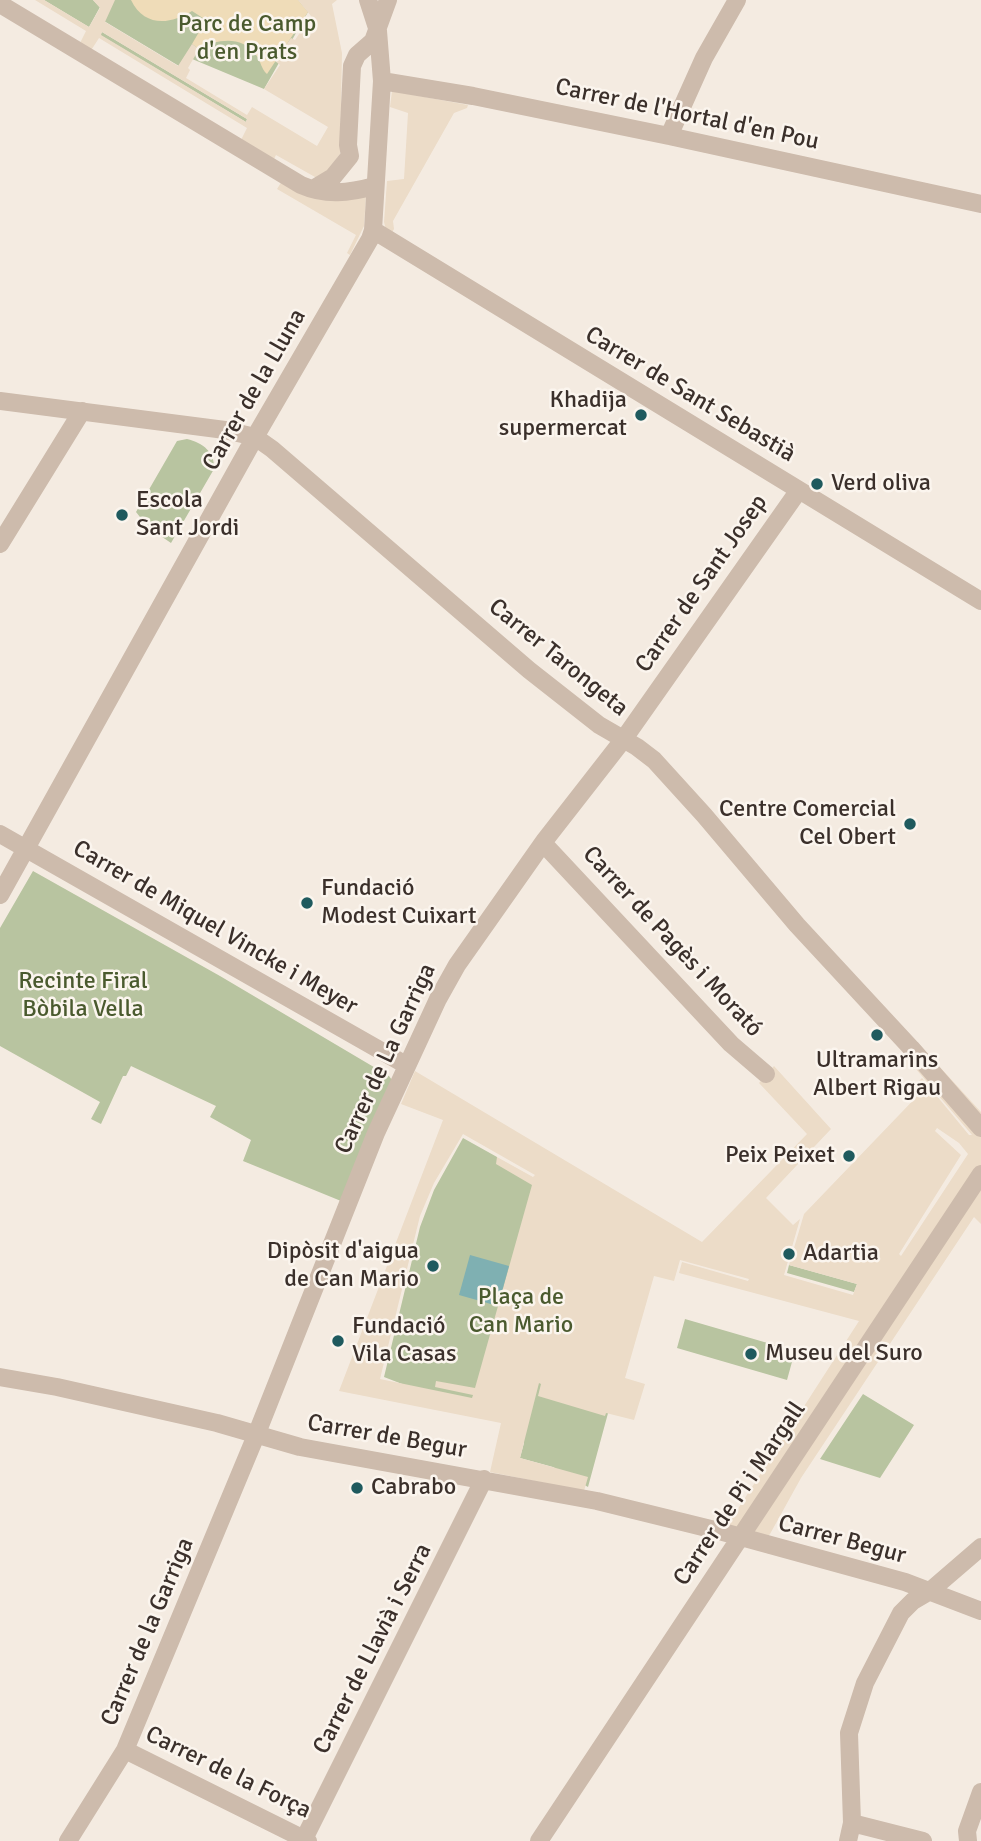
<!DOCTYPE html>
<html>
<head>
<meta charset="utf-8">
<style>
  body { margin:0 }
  canvas { display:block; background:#f4ebe1 }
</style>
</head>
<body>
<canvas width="981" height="1841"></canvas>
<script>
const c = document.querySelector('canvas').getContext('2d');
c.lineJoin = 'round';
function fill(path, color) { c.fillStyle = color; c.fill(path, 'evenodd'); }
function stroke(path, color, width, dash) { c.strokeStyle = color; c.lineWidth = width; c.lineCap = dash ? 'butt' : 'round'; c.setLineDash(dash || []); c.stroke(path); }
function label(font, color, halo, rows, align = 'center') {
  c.font = font + ' Signika,sans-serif'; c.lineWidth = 5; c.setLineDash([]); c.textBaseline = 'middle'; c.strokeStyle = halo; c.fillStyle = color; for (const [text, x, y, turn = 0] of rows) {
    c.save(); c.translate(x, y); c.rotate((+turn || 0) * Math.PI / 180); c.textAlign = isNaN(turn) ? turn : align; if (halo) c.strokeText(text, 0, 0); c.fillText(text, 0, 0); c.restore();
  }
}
const green = new Path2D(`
  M 44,0 L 93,0 L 100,7 L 89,27 Z
  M 114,0 L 298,0 L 308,12 L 264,89 L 185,56 L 179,66 L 104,21 Z
  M 102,32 L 247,119 L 246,122 L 100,35 Z
  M 187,439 C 203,443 215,452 214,469 L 171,543 L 137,520 L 140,517 L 136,512 L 177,441 Z
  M 33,871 L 220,976 L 389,1076 L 392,1080 L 341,1201 L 243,1161 L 251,1140 L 210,1117 L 216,1106 L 131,1066 L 126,1076 L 123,1076 L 101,1124 L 91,1119 L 100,1102 L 0,1046 L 0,928 Z
  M 463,1138 L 497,1157 L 497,1160 L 649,1262 L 588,1487 L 553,1467 L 520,1458 L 524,1443 L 516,1428 L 384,1377 L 420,1227 L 434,1190 Z
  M 789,1265 L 857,1284 L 854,1292 L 787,1273 Z
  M 685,1319 L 795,1351 L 787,1380 L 677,1348 Z
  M 863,1394 L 914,1425 L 880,1478 L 820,1459 Z`);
const sand = new Path2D(`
  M 131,0 L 298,0 L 308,12 L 267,74 C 261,69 261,61 256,55 C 242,35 217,39 199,49 L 192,44 L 206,20 L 192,11 C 170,25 144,27 131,0 Z`);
const plaza = new Path2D(`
  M 35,0 L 44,0 L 89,27 L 100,8 L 93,0 L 115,0 L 105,22 L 178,66 L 192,44 L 199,49 L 188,68 L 190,70 L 186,78 L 247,115 L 252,107 L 317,146 L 328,127 L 264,89 L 280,65 L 275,61 L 291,38 L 295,40 L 311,16 L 298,0 L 337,0 L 332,4 L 342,53 L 340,154 L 322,178 L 315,177 L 276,155 L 272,163 L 239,144 L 247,128 L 99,38 L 90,52 L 79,45 L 86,31 ZM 102,32 L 247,119 L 246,122 L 101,35 Z
  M 392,91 L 468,105 L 467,108 L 454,113 L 393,221 L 394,229 L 391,234 L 386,230 L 384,222 L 387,181 L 404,179 L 408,113 L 390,107 Z
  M 282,181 L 366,196 L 364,226 L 350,255 L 347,253 L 356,235 L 277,189 Z
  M 917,1042 L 981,1112 L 981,1224 L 974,1217 L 801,1478 L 770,1534 L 761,1544 L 723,1532 L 859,1321 L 679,1273 L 682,1262 L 748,1281 L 749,1279 L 680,1260 L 674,1281 L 654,1276 L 625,1378 L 645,1384 L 634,1420 L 606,1413 L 605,1416 L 538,1396 L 541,1384 L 539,1383 L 520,1458 L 588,1477 L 584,1491 L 490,1472 L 501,1423 L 339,1391 L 443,1120 L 401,1104 L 415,1071 L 702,1242 L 807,1134 L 759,1083 L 774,1066 L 831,1129 L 766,1198 L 793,1225 L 800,1219 L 784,1275 L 853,1295 L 857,1284 L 789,1265 L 804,1214 L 923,1090 L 917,1083 L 922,1078 L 969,1135 L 972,1135 L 904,1055 ZM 937,1128 L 959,1143 L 968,1154 L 901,1256 L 899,1254 L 961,1155 L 935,1131 ZM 463,1134 L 535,1175 L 533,1177 L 497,1157 L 496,1164 L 532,1185 L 475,1388 L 436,1381 L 435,1387 L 473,1395 L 472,1398 L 380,1379 L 420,1216 L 434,1183 Z`);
const water = new Path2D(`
  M 470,1255 L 509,1266 L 498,1306 L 459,1295 Z`);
const minor = new Path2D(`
  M 0,4 L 301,185 C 326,196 349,193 375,186
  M 382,81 L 473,96 L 669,136 L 981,204
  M 669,136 L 704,58 L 737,0
  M 313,189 L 333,177 L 350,156 L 348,145 L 352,66 L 357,55 L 373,41 L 388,0
  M 373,230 L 981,601
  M 0,401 L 225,430 L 255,437 L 272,449 L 529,670 L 599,725 L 637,747 L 654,760 L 704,815 L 797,925 L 911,1048 L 981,1128
  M 0,544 L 82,411
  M 0,834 L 406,1065
  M 543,843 L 731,1044 L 766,1074
  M 0,895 L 255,437 L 370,239 L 373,230 L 382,81 L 378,31 L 368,0
  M 0,1377 L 57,1387 L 217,1423 L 300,1447 L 597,1501 L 723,1532 L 905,1582 L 981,1611
  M 125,1750 L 308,1841
  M 852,1823 L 923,1841
  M 68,1841 L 125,1750 L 257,1433 L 376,1133 L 438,999 L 457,965 L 545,840 L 623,740 L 799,490
  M 303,1841 L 484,1479
  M 539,1841 L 981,1174
  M 848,1841 L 852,1823 L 849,1733 L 865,1683 L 901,1613 L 913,1601 L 930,1591 L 981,1547
  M 968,1841 L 967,1831 L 981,1792`);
const markers = [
  [641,415,7,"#1f5a5e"],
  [817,484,7,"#1f5a5e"],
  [122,515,7,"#1f5a5e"],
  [910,824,7,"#1f5a5e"],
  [307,903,7,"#1f5a5e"],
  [877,1035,7,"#1f5a5e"],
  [849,1156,7,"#1f5a5e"],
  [789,1254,7,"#1f5a5e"],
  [433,1266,7,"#1f5a5e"],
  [338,1341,7,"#1f5a5e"],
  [751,1354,7,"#1f5a5e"],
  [357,1488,7,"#1f5a5e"]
];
const parkNames = [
  ["Parc de Camp",247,25],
  ["d'en Prats",247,53],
  ["Recinte Firal",83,982],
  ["Bòbila Vella",83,1010],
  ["Plaça de",521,1298],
  ["Can Mario",521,1326]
];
const streetNames = [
  ["Carrer de l'Hortal d'en Pou",687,115,12],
  ["Carrer de la Lluna",255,390,-60],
  ["Carrer de Sant Sebastià",690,395,31],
  ["Carrer de Sant Josep",702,584,-55],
  ["Carrer Tarongeta",558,658,39],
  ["Carrer de Miquel Vincke i Meyer",215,928,30],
  ["Carrer de Pagès i Morató",672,942,47],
  ["Carrer de La Garriga",386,1059,-65],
  ["Carrer de Begur",387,1437,10],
  ["Carrer de Pi i Margall",740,1494,-56],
  ["Carrer Begur",842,1540,15],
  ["Carrer de la Garriga",148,1632,-67],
  ["Carrer de Llavià i Serra",373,1649,-63],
  ["Carrer de la Força",228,1773,26]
];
const poiNames = [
  ["Khadija",627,401,"right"],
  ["supermercat",627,429,"right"],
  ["Verd oliva",831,484],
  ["Escola",136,501],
  ["Sant Jordi",136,529],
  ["Centre Comercial",896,810,"right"],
  ["Cel Obert",896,838,"right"],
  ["Fundació",321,889],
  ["Modest Cuixart",321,917],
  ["Ultramarins",877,1061,"center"],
  ["Albert Rigau",877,1089,"center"],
  ["Peix Peixet",835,1156,"right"],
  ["Dipòsit d'aigua",419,1252,"right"],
  ["de Can Mario",419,1280,"right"],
  ["Adartia",803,1254],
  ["Fundació",352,1327],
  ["Vila Casas",352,1355],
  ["Museu del Suro",765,1354],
  ["Cabrabo",371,1488]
];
fill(green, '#b8c4a0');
fill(sand, '#efdcb8');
fill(plaza, '#ecdcc8');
fill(water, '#7fb0b2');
stroke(minor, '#cdbbac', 18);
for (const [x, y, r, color] of markers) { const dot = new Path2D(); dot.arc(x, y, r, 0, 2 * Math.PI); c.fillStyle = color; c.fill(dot); stroke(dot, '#fbf5ee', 2.5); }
label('24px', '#4a5a2e', '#fbf5ee', parkNames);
label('24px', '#3b302b', '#fbf5ee', streetNames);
label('24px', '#3b302b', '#fbf5ee', poiNames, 'left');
</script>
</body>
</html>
